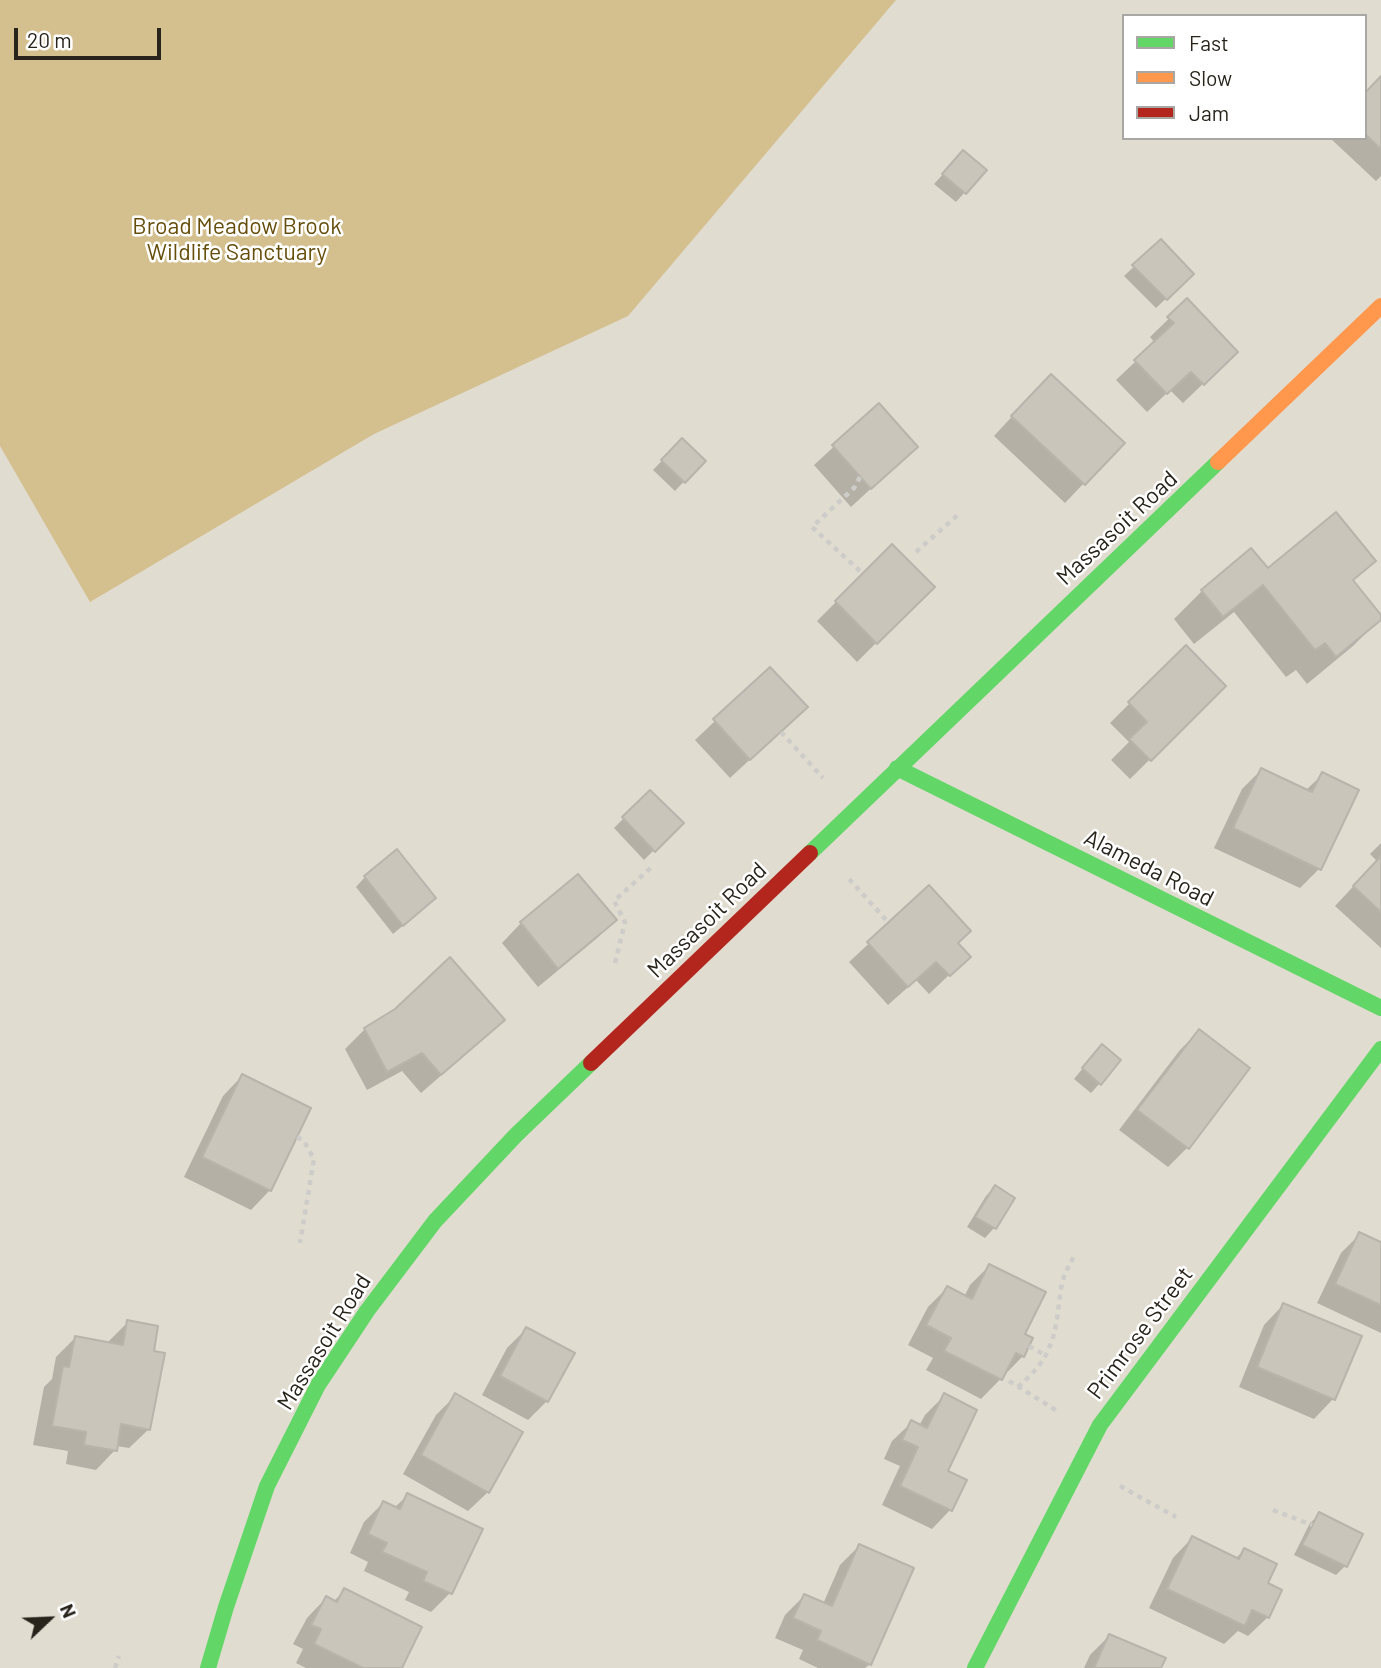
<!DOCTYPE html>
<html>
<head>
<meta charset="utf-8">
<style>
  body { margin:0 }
  #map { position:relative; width:1381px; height:1668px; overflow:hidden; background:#e1dcd0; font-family:Barlow,sans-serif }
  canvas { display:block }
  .legend { position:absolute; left:1122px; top:14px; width:245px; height:126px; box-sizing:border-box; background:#fff; border:2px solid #a9a7a4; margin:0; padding:9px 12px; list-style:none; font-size:21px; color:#28241b }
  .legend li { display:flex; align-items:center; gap:14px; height:35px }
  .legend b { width:35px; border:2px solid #a9a7a4 }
  .north { position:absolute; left:14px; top:1584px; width:70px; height:70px; -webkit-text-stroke:5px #fff; paint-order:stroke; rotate:67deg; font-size:19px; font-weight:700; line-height:28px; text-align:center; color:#28241b }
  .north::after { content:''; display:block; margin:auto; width:24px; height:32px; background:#28241b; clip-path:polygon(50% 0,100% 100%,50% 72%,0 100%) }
  .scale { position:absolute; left:14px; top:28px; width:147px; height:32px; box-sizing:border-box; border:4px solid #28241b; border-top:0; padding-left:9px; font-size:21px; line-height:24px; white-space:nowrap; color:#28241b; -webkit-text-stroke:5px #fff; paint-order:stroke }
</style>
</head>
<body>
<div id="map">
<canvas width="1381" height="1668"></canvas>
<ul class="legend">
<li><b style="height:9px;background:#63d668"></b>Fast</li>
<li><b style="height:9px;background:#ff974d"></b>Slow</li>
<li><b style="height:9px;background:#b3261e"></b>Jam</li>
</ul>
<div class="north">N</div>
<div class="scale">20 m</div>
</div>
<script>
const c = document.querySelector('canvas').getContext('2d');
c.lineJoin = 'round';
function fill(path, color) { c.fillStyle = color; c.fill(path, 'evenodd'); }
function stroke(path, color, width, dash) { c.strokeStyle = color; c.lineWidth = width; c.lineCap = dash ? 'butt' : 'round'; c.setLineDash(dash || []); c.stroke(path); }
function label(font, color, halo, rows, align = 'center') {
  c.font = font + ' Barlow,sans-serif'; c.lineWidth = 5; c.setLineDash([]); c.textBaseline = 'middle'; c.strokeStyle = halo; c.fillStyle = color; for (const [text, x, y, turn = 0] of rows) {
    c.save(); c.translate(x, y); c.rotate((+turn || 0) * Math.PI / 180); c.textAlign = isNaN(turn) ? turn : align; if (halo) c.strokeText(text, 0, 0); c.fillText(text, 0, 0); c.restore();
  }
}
const green = new Path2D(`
  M 0,0 L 896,0 L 628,316 L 374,434 L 90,602 L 0,446 Z`);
const shadow = new Path2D(`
  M 1381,78 L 1381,176 L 1376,181 L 1330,138 L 1365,138 L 1365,94 Z
  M 954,162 L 985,170 L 956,202 L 934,184 Z
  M 1161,241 L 1192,274 L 1156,308 L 1124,276 Z
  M 1187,301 L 1236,352 L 1183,403 L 1170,390 L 1147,412 L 1116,380 L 1155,343 L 1150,337 Z
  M 1032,395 L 1122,443 L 1065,503 L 994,436 Z
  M 879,405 L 916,447 L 851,507 L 814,465 Z
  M 682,440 L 703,461 L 675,491 L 653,470 Z
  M 892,546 L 932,587 L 857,662 L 817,621 Z
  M 1251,551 L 1268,571 L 1374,561 L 1352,582 L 1381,618 L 1353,646 L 1307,684 L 1296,670 L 1286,677 L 1234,612 L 1194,644 L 1174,619 L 1202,591 Z
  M 1186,647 L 1224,686 L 1130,779 L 1111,760 L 1129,742 L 1110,723 Z
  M 770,669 L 786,726 L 730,778 L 695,740 Z
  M 1261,770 L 1305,791 L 1323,774 L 1357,790 L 1319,869 L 1300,888 L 1214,848 L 1242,789 Z
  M 650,792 L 681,823 L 644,860 L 614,828 Z
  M 1381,843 L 1381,948 L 1335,906 L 1377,861 L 1370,854 Z
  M 578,876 L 615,920 L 596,939 L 538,987 L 502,943 L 521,923 Z
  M 365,877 L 424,908 L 393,934 L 356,887 Z
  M 929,888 L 956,943 L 968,957 L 929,994 L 916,980 L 888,1005 L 849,962 Z
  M 396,1010 L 483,1039 L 421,1093 L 402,1071 L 367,1090 L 345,1049 L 365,1029 Z
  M 1199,1031 L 1188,1147 L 1168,1167 L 1119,1130 L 1180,1050 Z
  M 1093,1056 L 1100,1083 L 1091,1093 L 1074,1079 Z
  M 242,1076 L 270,1190 L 251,1210 L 184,1177 L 223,1096 Z
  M 995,1187 L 1013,1198 L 994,1228 L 985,1238 L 967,1227 L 986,1196 Z
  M 1360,1234 L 1381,1244 L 1381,1333 L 1317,1303 L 1341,1253 Z
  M 989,1266 L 1023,1334 L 1023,1356 L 981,1399 L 926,1370 L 933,1358 L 908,1345 L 928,1307 L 947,1288 L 964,1297 L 970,1285 Z
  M 1283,1305 L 1333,1399 L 1314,1419 L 1239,1387 L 1264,1325 Z
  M 128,1322 L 152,1352 L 149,1429 L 129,1448 L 116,1446 L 115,1450 L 96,1470 L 66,1464 L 68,1451 L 33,1445 L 44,1387 L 52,1379 L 56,1357 L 75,1338 L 108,1344 L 109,1341 Z
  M 526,1329 L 547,1401 L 528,1420 L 482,1395 L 507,1348 Z
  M 455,1396 L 488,1492 L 468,1511 L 403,1474 L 436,1415 Z
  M 944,1396 L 946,1472 L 951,1509 L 932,1529 L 882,1505 L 900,1466 L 884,1459 L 892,1441 L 912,1422 L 919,1426 L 925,1415 Z
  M 408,1495 L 450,1593 L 431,1612 L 405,1600 L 409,1592 L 364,1571 L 368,1562 L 350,1553 L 364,1522 L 383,1503 L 394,1508 Z
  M 1320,1514 L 1345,1566 L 1336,1575 L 1294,1555 L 1310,1523 Z
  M 1192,1538 L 1235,1559 L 1244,1550 L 1265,1584 L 1268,1617 L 1248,1636 L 1238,1631 L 1224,1644 L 1149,1608 L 1173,1558 Z
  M 859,1546 L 870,1664 L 865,1668 L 818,1668 L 799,1659 L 803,1650 L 775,1638 L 785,1615 L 804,1596 L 823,1604 L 840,1565 Z
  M 345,1590 L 400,1668 L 306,1668 L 296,1663 L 303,1649 L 293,1644 L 307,1618 L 326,1598 L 333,1602 Z
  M 1109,1636 L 1160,1668 L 1084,1668 L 1090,1655 Z`);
const building = new Path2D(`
  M 1381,76 L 1381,149 L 1365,134 L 1365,93 Z
  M 963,150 L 987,170 L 966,194 L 942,174 Z
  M 1161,239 L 1194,274 L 1167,300 L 1132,265 Z
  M 1187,298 L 1238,352 L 1204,385 L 1191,372 L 1167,394 L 1134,360 L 1174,323 L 1167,317 Z
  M 1051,374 L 1125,443 L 1085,485 L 1011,416 Z
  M 879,403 L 918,447 L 871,489 L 832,445 Z
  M 682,438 L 706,461 L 685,483 L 661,460 Z
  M 1336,512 L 1376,561 L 1353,580 L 1381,615 L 1381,620 L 1336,657 L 1325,643 L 1315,650 L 1263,585 L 1223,617 L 1201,590 L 1251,548 L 1268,568 Z
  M 892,544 L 935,587 L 877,644 L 835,601 Z
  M 1186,645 L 1226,686 L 1151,761 L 1129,739 L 1147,722 L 1128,702 Z
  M 770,667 L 808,707 L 750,760 L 713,719 Z
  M 1261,768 L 1312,792 L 1322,772 L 1359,790 L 1321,870 L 1233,828 Z
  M 650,790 L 684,823 L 655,852 L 622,817 Z
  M 397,849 L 436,898 L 403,926 L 364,876 Z
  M 1381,856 L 1381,912 L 1353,886 Z
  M 578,874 L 617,920 L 558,969 L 520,922 Z
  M 929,885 L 971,931 L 958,943 L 971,957 L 950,976 L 936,962 L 908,987 L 867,942 Z
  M 450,957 L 505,1020 L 441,1075 L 422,1053 L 387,1072 L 364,1028 L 395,1009 Z
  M 1199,1029 L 1250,1068 L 1189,1149 L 1137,1110 Z
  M 1102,1044 L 1121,1060 L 1101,1085 L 1082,1068 Z
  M 242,1074 L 311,1108 L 271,1191 L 202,1157 Z
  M 995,1185 L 1015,1198 L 996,1229 L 975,1217 Z
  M 1359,1232 L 1381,1242 L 1381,1305 L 1335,1284 Z
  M 989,1264 L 1046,1292 L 1025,1334 L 1033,1338 L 1024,1357 L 1016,1353 L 1002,1380 L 944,1351 L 951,1338 L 926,1325 L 947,1286 L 972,1299 Z
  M 1283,1303 L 1362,1336 L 1335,1400 L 1257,1367 Z
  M 127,1320 L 158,1326 L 154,1351 L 165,1353 L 150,1430 L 121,1424 L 117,1451 L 84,1445 L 86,1432 L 52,1426 L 63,1366 L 69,1367 L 75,1336 L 123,1345 Z
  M 526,1327 L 575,1353 L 548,1402 L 500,1376 Z
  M 455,1393 L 523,1432 L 489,1493 L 421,1455 Z
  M 944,1393 L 977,1410 L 948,1471 L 967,1480 L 952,1511 L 900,1486 L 918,1447 L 902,1440 L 911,1420 L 927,1428 Z
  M 407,1493 L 483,1529 L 452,1594 L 423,1581 L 427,1572 L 382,1552 L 387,1543 L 368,1534 L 383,1501 L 400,1509 Z
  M 1319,1512 L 1363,1534 L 1347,1567 L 1302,1545 Z
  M 1192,1536 L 1239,1559 L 1244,1548 L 1277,1564 L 1268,1583 L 1282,1590 L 1269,1618 L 1252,1610 L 1245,1626 L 1167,1589 Z
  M 859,1544 L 914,1568 L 871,1665 L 817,1640 L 821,1631 L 793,1618 L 804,1594 L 832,1606 Z
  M 344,1588 L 422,1627 L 402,1668 L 363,1668 L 314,1644 L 321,1629 L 311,1625 L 326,1596 L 337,1602 Z
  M 1109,1634 L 1166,1658 L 1161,1668 L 1094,1668 Z`);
const path = new Path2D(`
  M 860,477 L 854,488 L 812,527 L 862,573
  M 916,552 L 960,513
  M 781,732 L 823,778
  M 849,879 L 888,922
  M 615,963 L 625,922 L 614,901 L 654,865
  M 297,1137 L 304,1141 L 314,1159 L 300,1243
  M 1029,1346 L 1045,1355
  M 1009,1381 L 1059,1412
  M 1018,1387 C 1030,1376 1043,1364 1049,1348 C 1058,1328 1058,1305 1062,1283 C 1065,1272 1070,1263 1076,1253
  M 1120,1486 L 1176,1517
  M 1273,1510 L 1312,1525
  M 115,1668 L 119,1656`);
const fast = new Path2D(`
  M 897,768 L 1381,1008
  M 810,853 L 1218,462
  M 208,1668 L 226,1607 L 267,1486 L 318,1385 L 367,1311 L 435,1221 L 516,1135 L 591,1063
  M 975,1668 L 1100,1425 L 1381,1049`);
const slow = new Path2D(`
  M 1218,462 L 1381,306`);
const jam = new Path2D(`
  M 591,1063 L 810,853`);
const parkNames = [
  ["Broad Meadow Brook",237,226],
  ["Wildlife Sanctuary",237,252]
];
const streetNames = [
  ["Massasoit Road",1117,528,-43],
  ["Alameda Road",1149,868,27],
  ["Massasoit Road",707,920,-44],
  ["Primrose Street",1140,1333,-53],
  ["Massasoit Road",324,1342,-58]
];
fill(green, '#d4bf8f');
fill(shadow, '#0003');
fill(building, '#c9c5bb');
stroke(building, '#b8b4ab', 2);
stroke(path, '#cdccc8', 4.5, [5, 5]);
stroke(fast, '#63d668', 16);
stroke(slow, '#ff974d', 16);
stroke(jam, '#b3261e', 16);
label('23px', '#664e0a', '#fff', parkNames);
label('23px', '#28241b', '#fff', streetNames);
</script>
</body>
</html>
